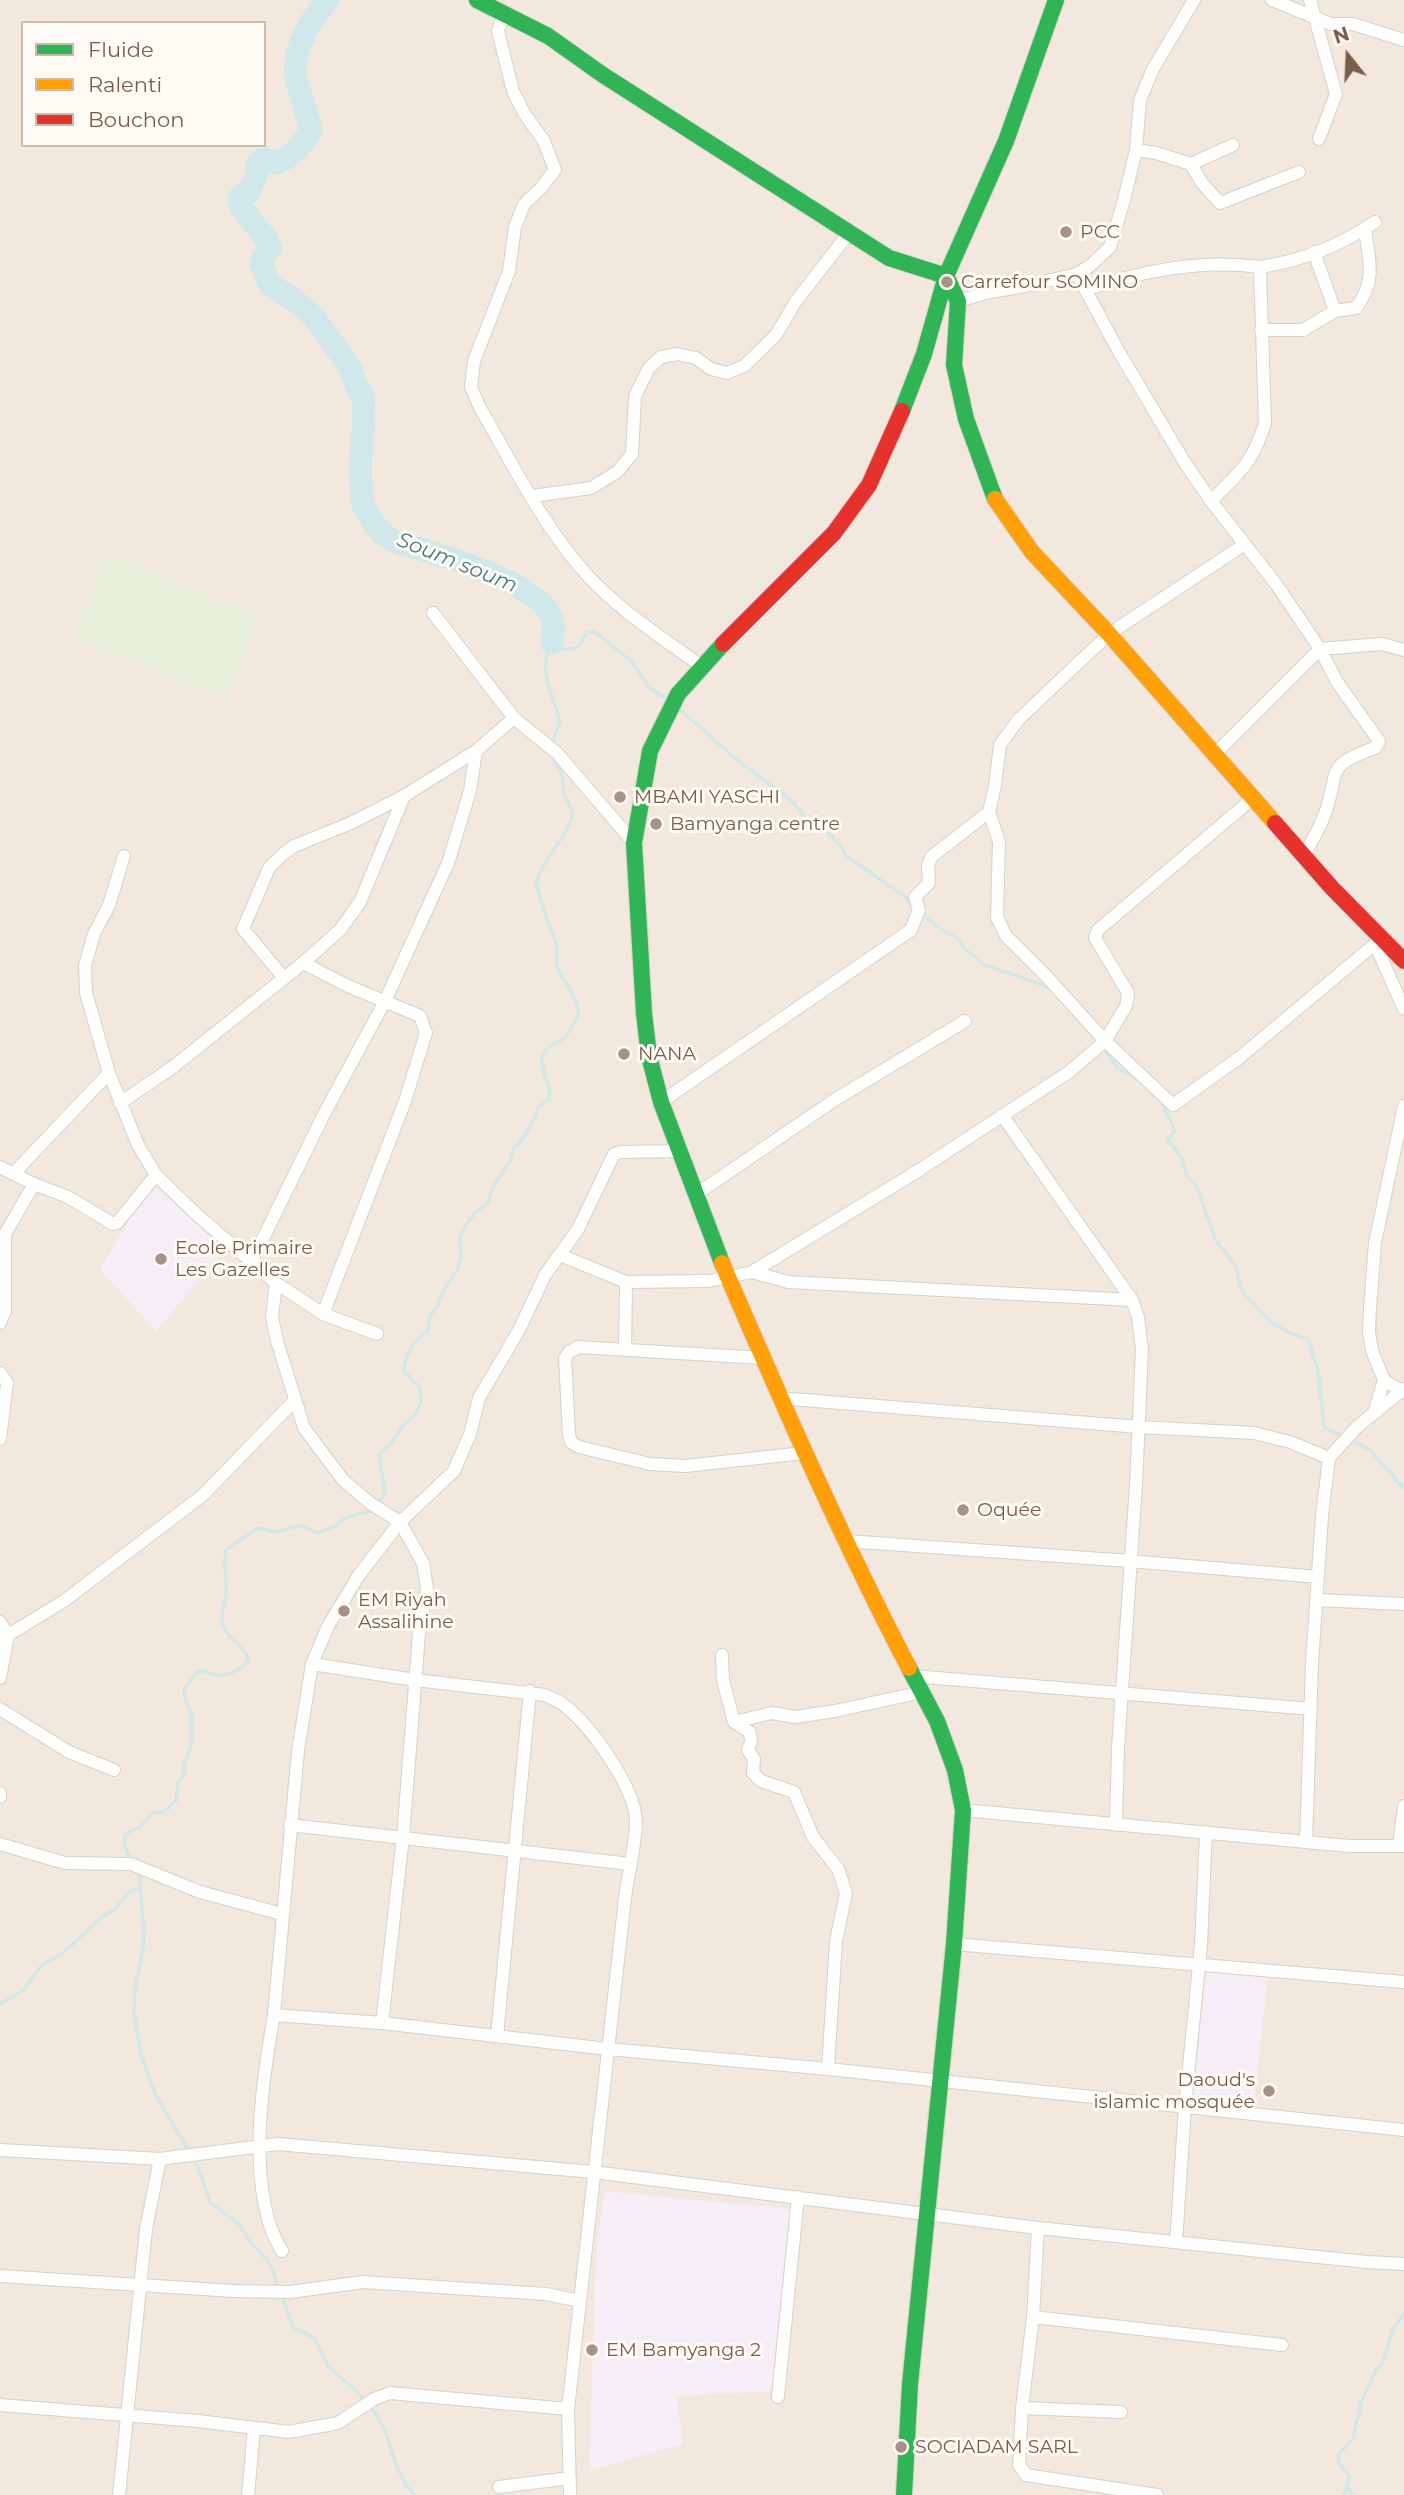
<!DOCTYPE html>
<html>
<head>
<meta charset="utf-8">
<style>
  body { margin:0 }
  #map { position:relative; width:1404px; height:2495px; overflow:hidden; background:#f9f5f0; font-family:Montserrat,sans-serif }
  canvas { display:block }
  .legend { position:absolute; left:21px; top:21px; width:245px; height:126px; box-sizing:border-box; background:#fffaf3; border:2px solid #cabbb1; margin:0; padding:9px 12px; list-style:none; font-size:21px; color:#7a5c4d }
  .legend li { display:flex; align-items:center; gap:14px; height:35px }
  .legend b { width:35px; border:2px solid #cabbb1 }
  .north { position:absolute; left:1313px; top:21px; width:70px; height:70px; -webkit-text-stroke:5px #fffaf3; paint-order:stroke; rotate:342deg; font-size:19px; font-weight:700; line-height:28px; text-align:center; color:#7a5c4d }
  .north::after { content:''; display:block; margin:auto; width:24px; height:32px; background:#7a5c4d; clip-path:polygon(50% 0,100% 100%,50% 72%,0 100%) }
</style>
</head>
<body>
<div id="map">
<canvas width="1404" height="2495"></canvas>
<ul class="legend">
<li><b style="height:9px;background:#30b455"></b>Fluide</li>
<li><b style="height:9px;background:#ff9f0a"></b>Ralenti</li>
<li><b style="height:9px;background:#e5322d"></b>Bouchon</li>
</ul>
<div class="north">N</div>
</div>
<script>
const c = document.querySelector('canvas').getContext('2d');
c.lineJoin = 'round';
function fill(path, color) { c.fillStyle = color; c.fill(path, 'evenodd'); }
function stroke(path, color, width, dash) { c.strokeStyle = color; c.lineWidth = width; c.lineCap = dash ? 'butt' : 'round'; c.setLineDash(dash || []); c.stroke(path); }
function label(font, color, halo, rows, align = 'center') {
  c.font = font + ' Montserrat,sans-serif'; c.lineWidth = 6; c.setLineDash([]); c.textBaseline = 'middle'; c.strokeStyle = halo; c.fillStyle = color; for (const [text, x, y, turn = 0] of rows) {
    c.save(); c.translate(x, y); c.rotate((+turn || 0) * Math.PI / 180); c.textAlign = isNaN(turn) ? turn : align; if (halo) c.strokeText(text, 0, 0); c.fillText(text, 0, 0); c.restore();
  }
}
const residential = new Path2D(`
  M 0,0 L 1404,0 L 1404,2495 L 0,2495 ZM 23,23 L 264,23 L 264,145 L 23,145 Z`);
const education = new Path2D(`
  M 151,1183 L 224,1249 L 156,1332 L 100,1269 Z
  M 1206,1971 L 1268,1976 L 1253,2108 L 1193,2101 Z
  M 604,2191 L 791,2209 L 776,2391 L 676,2396 L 683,2444 L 589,2471 L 596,2253 Z`);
const green = new Path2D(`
  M 107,555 L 259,617 L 225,699 L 73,637 Z`);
const stream = new Path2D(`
  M 677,707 L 736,759 L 793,802 L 809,823 L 828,833 L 841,846 L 846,856 L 904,896 L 912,905
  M 551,745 L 560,722 C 554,696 536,669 552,643 C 563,651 566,650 578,647 L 587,632 L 595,632 L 631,661 L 650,688 L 668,700
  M 920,913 L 947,933 L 958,938 L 965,949 L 985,965 L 1043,985 L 1052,990
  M 1103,1047 L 1117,1067 L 1137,1079
  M 1162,1103 L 1175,1131 L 1168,1139 L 1181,1158 L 1187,1175 L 1197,1187 L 1215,1239 L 1237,1268 L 1240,1287 L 1245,1295 L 1269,1321 L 1290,1333 L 1308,1339 L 1318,1371 L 1324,1425 L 1326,1429 L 1343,1436
  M 1350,1440 L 1370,1450 L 1404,1489
  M 379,1504 L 385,1492 L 379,1455 L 390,1445 L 403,1425 L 415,1415 L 421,1401 L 420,1388 L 404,1371 C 404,1353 416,1339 429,1329 L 429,1317 L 438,1305 L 443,1291 L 458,1269 L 461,1256 L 460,1238 L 465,1226 L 475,1213 L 488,1203 L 492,1189 L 510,1161 L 514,1148 L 520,1143 L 536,1116 L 538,1107 L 549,1099 C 553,1084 536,1067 544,1052 C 548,1044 560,1044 565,1037 C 567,1034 578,1017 578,1014 C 579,996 561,981 557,965 C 556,958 558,951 556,943 C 552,930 536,894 537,882 C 539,862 575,829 572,811 C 570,804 565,798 563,791 C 562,786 564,781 562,775 C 560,768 555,763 553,756
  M 133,1862 C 127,1853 118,1838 131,1831 C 137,1828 136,1831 141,1826 C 150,1817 150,1810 163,1813 L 176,1801 L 178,1784 L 184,1774 L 184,1764 L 191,1747 L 191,1713 L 184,1695 L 185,1688 L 197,1672 C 205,1670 207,1673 215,1675 C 227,1677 241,1670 248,1660 C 245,1645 232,1643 225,1630 C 218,1616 225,1608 226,1594 C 227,1579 223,1565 226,1550 L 257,1528 L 275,1532 L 302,1525 L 317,1533 L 336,1526 L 345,1518 L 375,1510
  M 139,1871 L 144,1936 L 142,1955 L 135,1987 L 134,2015 L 141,2055 L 156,2096 L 190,2153
  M 0,2004 L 23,1990 L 42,1965 L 62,1954 L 103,1916 L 115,1909 L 127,1894 L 140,1887
  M 195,2159 L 210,2202 L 240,2225 L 248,2239 L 268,2261 L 273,2270 L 278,2289
  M 282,2295 L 293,2327 L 315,2339 L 328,2366 L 355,2390 L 371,2407 L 385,2430 L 396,2465 L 408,2488 L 415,2495
  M 1346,2487 L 1354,2495
  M 1344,2495 L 1350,2476 L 1339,2463 L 1338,2455 L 1353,2439 L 1361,2402 L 1376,2370 L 1383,2362 L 1393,2329 L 1404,2314`);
const river = new Path2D(`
  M 328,0 C 309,21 295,47 295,75 L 311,129 C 303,145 293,157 276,163 L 263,159 L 258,163 L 256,176 L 249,192 L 240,197 L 239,200 C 245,220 264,229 270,248 L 261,261 L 269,284 L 293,299 L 313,316 L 350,367 L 357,388 L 363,395 L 364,420 L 360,468 L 363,505 L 375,526 L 384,535 L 396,542 C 434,553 534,580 551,616 C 555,625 553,634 552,643`);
const street = new Path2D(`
  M 1272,0 L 1331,24 L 1353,24 L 1404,40
  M 1310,0 L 1336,94 L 1319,139
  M 504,14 L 498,31 L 513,91 L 524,113 L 544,141 L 555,170 L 541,188 L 524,204 L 515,227 L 509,271 L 474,361 L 471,387 L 480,408 C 513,464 543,527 588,576 C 619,610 664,639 701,666
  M 1136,150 L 1156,153 L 1191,164 L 1233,145
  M 1191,164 L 1202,183 L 1220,203 L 1299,172
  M 1314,252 L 1335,311 L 1356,308 C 1377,279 1369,262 1365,229
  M 1260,267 C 1300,261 1341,245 1375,222
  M 1077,274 L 1119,352 L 1185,463 L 1211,501 L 1276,584 L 1320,649 L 1337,682 L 1379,741 L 1375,748 C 1322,766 1341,772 1324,816 C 1319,830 1310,843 1304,856
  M 1085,290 C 1142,271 1200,259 1260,267 L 1265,423 C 1253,463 1239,473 1211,501
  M 958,301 L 990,292 L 1025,286 L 1077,274 L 1091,265 L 1110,247 L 1124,200 L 1136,150 L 1140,100 L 1153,69 L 1194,0
  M 1261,330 L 1303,330 L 1335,311
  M 532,496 L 591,488 L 617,472 L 632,454 L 635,396 L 649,368 L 661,357 L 677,354 L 696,358 L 711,369 L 727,373 L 744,366 L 776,335 L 796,301 L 849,233
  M 1245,544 L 1109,634 L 1018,720 L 1000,745 L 995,786 L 989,812 L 999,842 L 997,917 L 1006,936 L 1048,978 L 1105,1041 L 1173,1105 L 1239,1058 L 1375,944
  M 433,613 L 514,718
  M 1214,755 L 1320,649 L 1382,644 L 1404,650
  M 124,856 L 109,905 L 94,934 L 85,965 L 86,993 L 109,1073 L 138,1145 L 156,1175 L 195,1213 L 276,1283 L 323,1314 L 377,1334
  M 1378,940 L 1375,944 L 1404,1009
  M 303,963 L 348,986 L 420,1016 L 426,1033 L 405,1101 L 323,1314
  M 284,978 L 243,929 L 269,868 L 282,855 L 294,846 L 351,823 L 404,796 L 476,751 L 514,718 L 557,753 L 634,843
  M 661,1102 L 911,930 L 919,910 L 915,897 L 929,883 L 928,866 L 931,857 L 989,812
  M 120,1103 L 173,1067 L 303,963 L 340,930 L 360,902 L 404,796
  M 0,1167 L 34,1184 L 68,1197 L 113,1224 L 117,1223 L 156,1175
  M 13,1174 L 109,1073
  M 695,1195 L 836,1099 L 965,1021
  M 560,1255 L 626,1282 L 709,1281 L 752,1272 L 913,1174 L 1069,1072 L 1105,1041 L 1126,1006 L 1128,997 L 1127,991 L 1095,938 L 1098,930 L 1252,799
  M 252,1261 L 324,1114 L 385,1001 L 448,863 L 470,791 L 476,751
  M 752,1272 L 788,1282 L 1132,1300 L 1002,1115
  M 276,1283 L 272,1317 L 277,1341 L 304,1428 L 343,1480 L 370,1503 L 400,1522 L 423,1563 L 427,1589 L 419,1634 L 403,1837 L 382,2023
  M 0,1323 L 5,1311 L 5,1234 L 34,1184
  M 625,1350 L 626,1282
  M 762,1358 L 578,1347 L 569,1352 L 565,1358 L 569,1434 L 571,1442 L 579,1447 L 650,1464 L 685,1466 L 804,1453
  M 0,1373 L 7,1383 L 0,1439
  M 1384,1380 L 1372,1351 L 1369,1332 L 1370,1308 L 1375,1243 L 1404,1106
  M 779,1398 L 1139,1427 L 1254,1433 L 1290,1442 L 1329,1458
  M 1375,1410 L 1384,1380 L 1401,1391
  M 846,1541 L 1130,1561 L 1318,1577
  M 1317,1600 L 1404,1604
  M 0,1622 L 8,1636 L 0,1678
  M 0,1640 L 64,1601 L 203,1495 L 294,1401
  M 722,1655 L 723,1680 L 734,1722 L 750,1732 L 751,1742 L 748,1750 L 754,1759 L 753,1773 L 761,1781 L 794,1792 L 813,1837 L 838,1869 L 846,1893 L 836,1941 L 828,2069
  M 312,1664 L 415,1680 L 545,1695 C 551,1698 559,1701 564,1705 C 591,1726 636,1788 636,1823 C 635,1848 628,1874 625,1898 L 568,2409 L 570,2495
  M 913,1676 L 1311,1709
  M 0,1709 L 69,1752 L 114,1770
  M 734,1722 L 772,1713 L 795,1717 L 835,1711 L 922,1692
  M 0,1793 L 0,1797
  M 963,1810 L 1349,1846 L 1404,1846
  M 290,1825 L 630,1864
  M 1116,1825 L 1118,1749 L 1136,1485 L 1142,1349 L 1138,1317 L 1132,1300
  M 1306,1842 L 1312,1663 L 1322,1516 L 1329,1458 L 1357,1427 L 1404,1389
  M 0,1844 L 65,1863 L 131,1864 L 200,1892 L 282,1914
  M 1399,1846 L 1404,1806
  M 954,1944 L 1404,1982
  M 274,2015 L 382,2023 L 608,2049 L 828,2069 L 1404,2130
  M 497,2036 L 530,1691
  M 0,2150 L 160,2159 L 278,2144 L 593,2172 L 1038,2228 L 1367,2262 L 1404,2264
  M 1038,2228 L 1033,2317 L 1022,2408 L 1019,2465 L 1026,2475 L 1157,2495
  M 1176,2242 L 1185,2107 L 1201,1945 L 1206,1832
  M 282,2251 C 245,2192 262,2081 274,2015 L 298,1751 L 312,1664 L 328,1626 L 359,1575 L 400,1522 L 454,1471 L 470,1434 L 479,1398 L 519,1330 L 545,1275 L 578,1229 L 614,1154 L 621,1152 L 679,1151
  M 0,2276 L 234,2291 L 290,2292 L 363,2282 L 546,2294 L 580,2301
  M 1033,2317 L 1282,2345
  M 778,2397 L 798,2197
  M 0,2405 L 198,2421 L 289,2432 L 338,2423 L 374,2399 L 390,2393 L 568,2409
  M 1022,2408 L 1121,2412
  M 499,2487 L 570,2478
  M 119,2495 L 146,2229 L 160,2159
  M 248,2495 L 254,2428`);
const fast = new Path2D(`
  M 477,0 L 548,36 L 603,75 L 889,258 L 946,276 L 958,301 L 954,365 L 966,419 L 995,499
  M 902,411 L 924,354 L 946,276 L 1006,141 L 1056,0
  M 722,1263 L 661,1102 L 649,1056 L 644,1013 L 634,843 L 650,751 L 678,694 L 723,644
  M 904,2495 L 910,2384 L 954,1944 L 963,1810 L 955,1770 L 937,1721 L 909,1668`);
const slow = new Path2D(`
  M 995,499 L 1032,552 L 1109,634 L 1275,823
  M 722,1263 C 781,1400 840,1536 909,1668`);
const jam = new Path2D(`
  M 723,644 L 834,533 L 869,485 L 902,411
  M 1275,823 L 1332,888 L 1404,961`);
const markers = [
  [1066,232,7,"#a69286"],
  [947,282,7,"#a69286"],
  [620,797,7,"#a69286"],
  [656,824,7,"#a69286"],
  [624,1054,7,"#a69286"],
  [161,1259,7,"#a69286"],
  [963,1510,7,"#a69286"],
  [344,1611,7,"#a69286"],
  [1269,2091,7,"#a69286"],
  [592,2350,7,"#a69286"],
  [901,2447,7,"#a69286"]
];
const poiNames = [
  ["PCC",1080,232],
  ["Carrefour SOMINO",961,282],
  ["MBAMI YASCHI",634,797],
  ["Bamyanga centre",670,824],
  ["NANA",638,1054],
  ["Ecole Primaire",175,1248],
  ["Les Gazelles",175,1270],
  ["Oquée",977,1510],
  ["EM Riyah",358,1600],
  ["Assalihine",358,1622],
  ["Daoud's",1255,2080,"right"],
  ["islamic mosquée",1255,2102,"right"],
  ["EM Bamyanga 2",606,2350],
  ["SOCIADAM SARL",915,2447]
];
const waterNames = [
  ["Soum soum",457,563,22]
];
fill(residential, '#f2e8de');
fill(education, '#f6eef6');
fill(green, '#e7f0db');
stroke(stream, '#d0e8ea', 3.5);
stroke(river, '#d0e8ea', 23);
stroke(street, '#d7d1cb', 14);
stroke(fast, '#d9d2cb', 18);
stroke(slow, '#d9d2cb', 18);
stroke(jam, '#d9d2cb', 18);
stroke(street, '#fefefd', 12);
stroke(fast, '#30b455', 16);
stroke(slow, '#ff9f0a', 16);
stroke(jam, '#e5322d', 16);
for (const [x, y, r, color] of markers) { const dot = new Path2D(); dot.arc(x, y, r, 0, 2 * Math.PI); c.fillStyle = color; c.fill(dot); stroke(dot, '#fffaf3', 2.5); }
label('19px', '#7a5c4d', '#fffaf3', poiNames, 'left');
label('italic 21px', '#437c86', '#fffaf3', waterNames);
</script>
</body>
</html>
